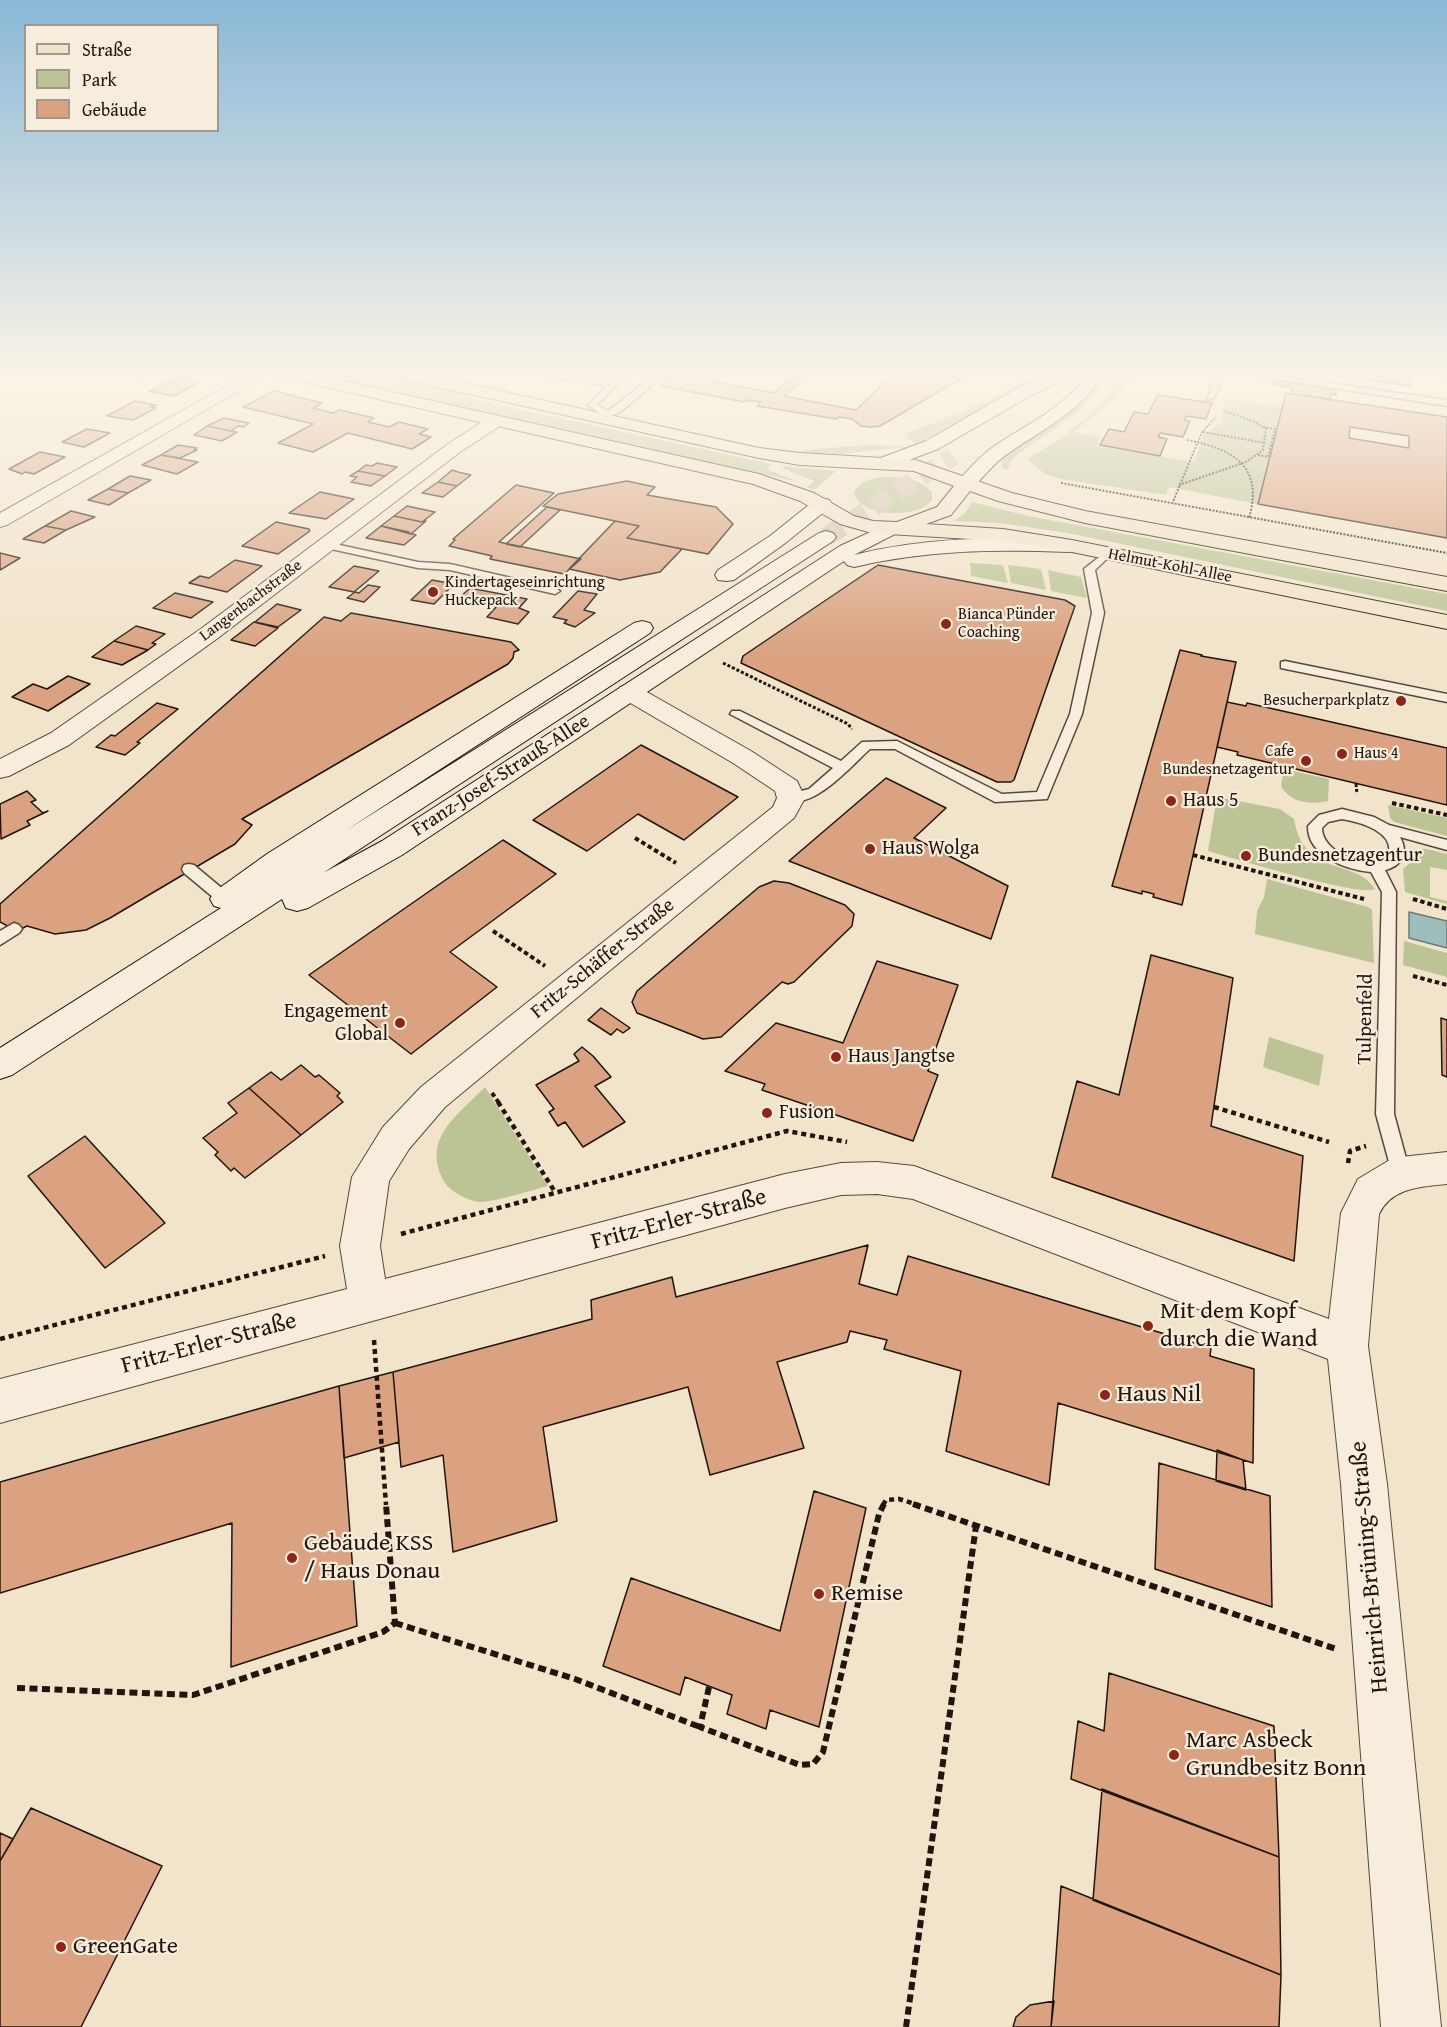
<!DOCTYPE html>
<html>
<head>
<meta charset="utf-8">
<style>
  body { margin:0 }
  #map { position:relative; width:1447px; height:2027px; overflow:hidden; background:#f2e4ca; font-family:"Gentium Book Plus",serif }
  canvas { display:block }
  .legend { position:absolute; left:24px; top:24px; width:195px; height:108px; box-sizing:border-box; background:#f7eddd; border:2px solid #a1978a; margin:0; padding:8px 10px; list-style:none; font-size:18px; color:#21150d }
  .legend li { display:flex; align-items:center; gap:12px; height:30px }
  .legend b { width:30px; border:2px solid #a1978a }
</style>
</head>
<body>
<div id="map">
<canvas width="1447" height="2027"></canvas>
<ul class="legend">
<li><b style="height:8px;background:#f2e4ca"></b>Straße</li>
<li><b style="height:16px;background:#bcc495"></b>Park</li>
<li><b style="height:16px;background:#daa281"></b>Gebäude</li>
</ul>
</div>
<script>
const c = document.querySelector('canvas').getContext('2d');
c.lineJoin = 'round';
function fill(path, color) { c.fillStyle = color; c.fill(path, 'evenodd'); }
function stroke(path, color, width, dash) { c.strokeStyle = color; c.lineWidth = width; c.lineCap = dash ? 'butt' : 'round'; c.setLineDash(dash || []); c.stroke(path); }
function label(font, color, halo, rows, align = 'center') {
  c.font = font + ' "Gentium Book Plus",serif'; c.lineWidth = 4.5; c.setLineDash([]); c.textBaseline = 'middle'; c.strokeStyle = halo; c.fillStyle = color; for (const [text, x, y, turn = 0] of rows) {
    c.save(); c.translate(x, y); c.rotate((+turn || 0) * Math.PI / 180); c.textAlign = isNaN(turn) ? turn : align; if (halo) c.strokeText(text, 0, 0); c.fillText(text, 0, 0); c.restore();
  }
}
const green = new Path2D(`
  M 296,371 L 309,371 L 349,380 L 363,373 L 354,371 L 368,371 L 463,393 L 472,399 L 771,464 L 767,469 L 798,482 L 565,429 L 496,417 Z
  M 1114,371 L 1120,371 L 1099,389 L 1077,413 L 1018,454 L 1011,461 L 1008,469 L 1003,469 L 1001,461 L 1004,458 L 1071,411 L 1092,389 Z
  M 1132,371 L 1147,371 L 1128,383 L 1096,415 L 1073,432 L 1100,437 L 1097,446 L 1194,462 L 1204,434 L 1221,423 L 1226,398 L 1282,408 L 1258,504 L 1169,487 L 1166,495 L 1061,479 L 1045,474 L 1027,459 L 1071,432 L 1068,431 L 1093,412 L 1115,385 Z
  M 1031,379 L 1037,381 L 916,444 L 906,437 L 908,432 L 952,416 Z
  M 873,445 L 907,447 L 839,454 L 795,452 L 815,449 Z
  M 784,466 L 836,471 L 814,490 L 807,487 L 814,481 L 782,468 Z
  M 881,477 C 899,476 919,478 932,492 L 932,500 C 918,519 861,518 854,493 C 858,482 870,479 881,477 Z
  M 972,502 L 1028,516 L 1447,594 L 1447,611 L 1068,533 L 1000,523 L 954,521 L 965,513 Z
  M 970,563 L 1003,565 L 1008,583 L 971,576 Z
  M 1008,565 L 1041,569 L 1046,590 L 1011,583 Z
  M 1048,570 L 1081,577 L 1087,598 L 1051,591 Z
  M 1284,769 L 1329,779 L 1328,801 C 1311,805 1290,803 1281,786 Z
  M 1217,797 L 1280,809 L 1294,819 C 1304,878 1356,858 1375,889 C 1359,897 1233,858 1208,851 Z
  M 1388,805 L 1447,818 L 1447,836 L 1394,822 L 1390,818 Z
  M 1414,849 L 1427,849 L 1447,854 L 1447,870 L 1430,867 L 1430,897 L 1447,901 L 1447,904 L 1405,892 L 1403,869 L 1410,863 L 1410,853 Z
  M 1267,879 L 1368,907 L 1372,910 L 1374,963 L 1255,934 L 1257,911 L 1264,897 Z
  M 1404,941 L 1447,953 L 1447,977 L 1403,965 Z
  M 1269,1037 L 1324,1055 L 1319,1086 L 1263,1067 Z
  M 485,1087 L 548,1186 C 532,1190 495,1202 481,1202 C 470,1202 451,1192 445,1183 C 420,1139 457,1116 485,1087 Z`);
const water = new Path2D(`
  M 1409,912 L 1447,921 L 1447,948 L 1409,938 Z`);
const building = new Path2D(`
  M 121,371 L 155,371 L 139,377 L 119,372 Z
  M 574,371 L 619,371 L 612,377 Z
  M 679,371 L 724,371 L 711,381 L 774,393 L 799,371 L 813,371 L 784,396 L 856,410 L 894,373 L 883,371 L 974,371 L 880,426 L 871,427 L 861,426 L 852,419 L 839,417 L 836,419 L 757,406 L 761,402 L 747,400 L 744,402 L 661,386 Z
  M 1306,371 L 1411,371 L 1411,386 Z
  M 177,378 L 198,382 L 175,396 L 149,391 Z
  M 1276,381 L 1336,389 L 1336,395 L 1331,394 L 1330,399 L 1292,394 L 1293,388 L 1275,385 Z
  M 274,391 L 322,403 L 313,408 L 333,413 L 340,410 L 374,418 L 368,422 L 389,427 L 399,422 L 428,429 L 419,434 L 431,437 L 412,449 L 348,433 L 313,452 L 278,443 L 313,424 L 243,407 Z
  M 1286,393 L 1447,417 L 1447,538 L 1258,504 ZM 1350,427 L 1409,436 L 1409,448 L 1349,438 Z
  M 1158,395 L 1212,403 L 1206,419 L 1186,416 L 1184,420 L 1190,421 L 1183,437 L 1160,433 L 1158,437 L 1167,439 L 1160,456 L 1100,445 L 1109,429 L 1124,432 L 1134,412 L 1148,414 Z
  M 135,401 L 156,405 L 151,407 L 156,408 L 133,420 L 107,416 Z
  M 224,418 L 249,423 L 244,427 L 238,426 L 231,431 L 207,426 Z
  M 207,426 L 231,431 L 237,432 L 222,441 L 194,435 Z
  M 87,429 L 110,433 L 84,447 L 62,442 Z
  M 178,445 L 197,448 L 194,450 L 197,450 L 180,458 L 161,455 Z
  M 40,452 L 65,457 L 34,474 L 25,472 L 22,474 L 9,469 Z
  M 161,455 L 187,460 L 198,462 L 177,474 L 142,465 Z
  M 377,463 L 397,467 L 385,476 L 358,471 L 366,465 L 372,466 Z
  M 452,470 L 458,472 L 471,475 L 457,486 L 438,482 Z
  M 358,471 L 385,476 L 371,486 L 351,482 L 357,477 L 350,476 Z
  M 130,476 L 151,480 L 128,493 L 108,489 Z
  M 627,481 L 655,487 L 647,495 L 716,507 L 733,524 L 708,554 L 627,538 L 639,526 L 543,506 L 558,494 Z
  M 438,482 L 457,486 L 443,497 L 422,493 Z
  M 516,485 L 554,493 L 499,542 L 581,559 L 564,574 L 490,559 L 492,556 L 449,546 L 455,540 L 453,539 Z
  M 108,489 L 128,493 L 109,505 L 88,500 Z
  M 320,492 L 354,499 L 326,519 L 289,513 Z
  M 407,506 L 435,512 L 422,522 L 394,516 Z
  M 547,507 L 560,510 L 520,547 L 506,544 Z
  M 71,511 L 95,517 L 66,530 L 45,526 Z
  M 394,516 L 422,522 L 426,521 L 411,534 L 381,526 Z
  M 615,521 L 639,526 L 627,538 L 682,549 L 660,572 L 620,580 L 569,569 Z
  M 276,522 L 309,529 L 310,531 L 278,554 L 242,546 Z
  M 45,526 L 66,530 L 44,543 L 23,539 Z
  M 381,526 L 409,532 L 408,533 L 416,535 L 404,545 L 366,538 Z
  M 0,553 L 20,558 L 0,570 Z
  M 235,560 L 262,566 L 227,592 L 189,583 L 200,576 L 209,578 Z
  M 878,565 L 1065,600 L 1075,606 L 1014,780 L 1011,782 L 997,782 L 741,663 L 743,656 Z
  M 354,566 L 379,571 L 354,592 L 329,587 Z
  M 432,580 L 454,584 L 434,604 L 411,600 Z
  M 368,585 L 380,587 L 364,602 L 347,598 L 355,592 L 359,593 Z
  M 470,588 L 527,599 L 519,608 L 529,612 L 518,624 L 487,617 L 497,606 L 459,598 Z
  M 578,591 L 597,594 L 584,610 L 595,613 L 575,627 L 564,623 L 567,620 L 553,617 Z
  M 175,593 L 213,602 L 191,618 L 153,608 Z
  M 277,604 L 301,610 L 278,627 L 255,622 Z
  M 351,613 L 511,642 L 519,650 L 514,652 L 513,658 L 508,664 L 242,819 L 252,825 L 235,844 L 110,918 L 86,930 L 55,934 L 27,926 L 17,931 L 0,922 L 0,904 L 324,617 L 341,621 Z
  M 254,622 L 278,628 L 255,646 L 231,640 Z
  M 136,626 L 165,634 L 152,643 L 156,644 L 148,650 L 114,641 Z
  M 114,641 L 148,650 L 122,665 L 92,657 Z
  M 1180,650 L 1202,655 L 1201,656 L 1236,662 L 1182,905 L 1153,897 L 1154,894 L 1142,891 L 1142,894 L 1112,886 Z
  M 68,676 L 90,684 L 48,711 L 12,697 L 33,684 L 47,689 Z
  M 1227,702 L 1246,706 L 1247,703 L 1447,748 L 1447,805 L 1237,755 L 1238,752 L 1217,747 Z
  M 157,703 L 178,709 L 137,742 L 140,743 L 125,755 L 96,747 L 111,735 L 115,736 Z
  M 641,745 L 738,797 L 684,840 L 638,814 L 587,851 L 533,820 Z
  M 886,778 L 946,808 L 914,838 L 1008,886 L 991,939 L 789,861 Z
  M 27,791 L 36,800 L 31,802 L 43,813 L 48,811 L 27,821 L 30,825 L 1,839 L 0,804 Z
  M 503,840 L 556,874 L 450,952 L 497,987 L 411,1054 L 309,975 Z
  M 774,881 L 789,883 L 845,905 L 854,914 L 852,926 L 794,982 L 788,984 L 782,982 L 721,1037 L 703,1039 L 637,1013 L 632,1002 L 637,991 L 759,887 Z
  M 1151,955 L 1233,978 L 1211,1126 L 1303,1156 L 1294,1261 L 1052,1177 L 1077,1081 L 1119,1095 Z
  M 877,961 L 958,985 L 928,1071 L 938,1075 L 913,1141 L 762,1090 L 765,1084 L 725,1071 L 776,1023 L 843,1043 Z
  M 601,1008 L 630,1028 L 623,1033 L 617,1029 L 611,1035 L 588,1020 Z
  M 1441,1018 L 1447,1020 L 1447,1077 L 1442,1075 Z
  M 582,1047 L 593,1056 L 611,1077 L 595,1086 L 625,1122 L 583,1147 L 565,1122 L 558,1126 L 549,1112 L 554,1109 L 536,1085 L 579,1061 L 574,1054 Z
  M 301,1065 L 315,1077 L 319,1075 L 340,1093 L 337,1096 L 343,1102 L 301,1135 L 249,1088 L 271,1072 L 281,1080 Z
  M 249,1088 L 301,1135 L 245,1178 L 234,1168 L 231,1171 L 215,1155 L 218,1152 L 203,1138 L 237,1113 L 228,1103 Z
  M 85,1136 L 165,1223 L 105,1268 L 28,1176 Z
  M 868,1245 L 859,1284 L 897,1295 L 908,1256 L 1211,1348 L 1210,1356 L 1254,1369 L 1253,1463 L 1058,1403 L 1049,1485 L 946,1451 L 961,1371 L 884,1349 L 887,1340 L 850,1331 L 847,1342 L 777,1362 L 804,1448 L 710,1475 L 688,1387 L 543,1427 L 557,1521 L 453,1552 L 443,1455 L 401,1467 L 393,1372 L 592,1319 L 591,1300 L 672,1277 L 676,1297 Z
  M 393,1372 L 399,1442 L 344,1458 L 339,1386 Z
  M 339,1386 L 357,1626 L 231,1667 L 232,1523 L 0,1593 L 0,1482 Z
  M 1217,1450 L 1243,1460 L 1246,1490 L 1216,1481 Z
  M 1159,1463 L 1270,1496 L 1272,1607 L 1155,1569 Z
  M 814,1491 L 866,1508 L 819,1727 L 770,1710 L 766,1729 L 727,1714 L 732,1695 L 685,1677 L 680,1695 L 603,1666 L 631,1578 L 780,1631 Z
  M 1109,1673 L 1274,1726 L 1279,1857 L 1071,1779 L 1078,1721 L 1104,1731 Z
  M 1102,1789 L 1279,1857 L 1281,1975 L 1093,1900 Z
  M 31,1808 L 162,1866 L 81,2027 L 0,2027 L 0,1861 Z
  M 0,1833 L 13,1839 L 0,1861 Z
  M 1061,1886 L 1281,1975 L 1279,2027 L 1051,2027 Z
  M 1054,2001 L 1051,2027 L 1013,2027 L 1016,2017 L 1030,2005 Z`);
const secondaryTunnel = new Path2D(`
  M 826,537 L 953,456`);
const pathFar4 = new Path2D(`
  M 1441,371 L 1442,382
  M 1203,432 L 1265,443
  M 1187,440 C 1233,449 1264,466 1249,518
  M 1258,455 L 1268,457 L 1275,429 L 1264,427
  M 1061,483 L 1447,553
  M 1179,485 L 1246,462 L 1263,450 L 1266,429 L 1255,422 L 1224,411
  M 1172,504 L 1202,432 L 1216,417`);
const pathFar3 = new Path2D(`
  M 723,663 L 848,724 L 852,729
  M 1356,784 L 1357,794`);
const pathFar2 = new Path2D(`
  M 1392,803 L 1447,815
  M 635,838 L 676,863
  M 1193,855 L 1364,899
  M 1413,899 L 1447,909
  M 493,931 L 545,966
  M 1413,976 L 1447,985
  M 492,1093 L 499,1103`);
const pathFar1 = new Path2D(`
  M 498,1102 L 555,1192
  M 1214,1107 L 1329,1142
  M 1348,1163 L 1350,1151 L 1366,1146
  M 401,1234 L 787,1131 L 847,1142
  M 0,1339 L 325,1256
  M 374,1340 L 386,1505
  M 883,1505 L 886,1500 L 899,1499 L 918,1505`);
const path = new Path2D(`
  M 913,1504 L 1336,1649
  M 395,1623 L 575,1679 L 700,1727
  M 709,1687 L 700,1727 L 800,1765 L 813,1764 L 823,1752 L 879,1514 L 884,1504
  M 17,1688 L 193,1695 L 383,1632 L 395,1623 L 386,1504
  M 906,2027 L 976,1526`);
const lane = new Path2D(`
  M 521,371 L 541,371 L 611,382 L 621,371 L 630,371 L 597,405 L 608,411 L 660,371 L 669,371 L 620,412 L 600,421 L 596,418 L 601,414 L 588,405 L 607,386 Z
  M 1022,371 L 1037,371 L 1044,374 L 1040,376 Z
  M 1217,371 L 1225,371 L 1214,398 L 1207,400 Z
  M 1227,371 L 1247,371 L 1447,400 L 1447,406 Z
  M 326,542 L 418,562 L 450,564 L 555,588 L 560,591 L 555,594 L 450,570 L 418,568 L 322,547 L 322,543 Z
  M 1108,550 L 1113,553 L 1095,570 L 1104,613 L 1082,714 L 1047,799 L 995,802 L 895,749 L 870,749 C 851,766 815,809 786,801 L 784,798 L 786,795 L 809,789 L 833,768 L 730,714 L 732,711 L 740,711 L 841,761 L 862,742 L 897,741 L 1002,794 L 1037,792 L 1070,714 L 1092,613 L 1084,569 Z
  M 1285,661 L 1447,694 L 1447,702 L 1281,668 L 1281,662 Z
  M 1342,809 L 1374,817 L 1389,825 L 1447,840 L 1447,850 L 1400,837 C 1409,853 1402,866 1385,870 L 1396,892 L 1394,1114 L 1410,1173 L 1408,1179 L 1401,1181 L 1394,1179 L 1392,1173 L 1376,1114 L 1382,892 L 1371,872 C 1347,870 1307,856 1308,826 L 1319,815 ZM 1342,819 C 1360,822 1397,832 1388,857 C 1369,869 1322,854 1322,828 L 1328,822 Z
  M 189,864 L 194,865 L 230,895 L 232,899 L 230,903 L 220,903 L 184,873 L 182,869 L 184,865 Z
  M 14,923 L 19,925 L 22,929 L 19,933 L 0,945 L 0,931 Z`);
const street = new Path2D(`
  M 253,371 L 273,371 L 7,525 L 0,527 L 0,513 Z
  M 494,417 L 500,418 L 503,422 L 500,426 L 460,452 L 218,638 L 69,745 L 9,776 L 0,778 L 0,759 L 51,733 L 202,628 L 448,444 L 488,418 Z
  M 629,685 L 638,687 L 751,751 L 797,781 L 805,798 L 794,818 L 445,1107 L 409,1149 L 389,1181 L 380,1246 L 385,1279 L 785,1174 L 841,1163 L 877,1162 L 914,1166 L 1329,1319 L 1341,1213 L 1358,1179 L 1388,1161 L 1401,1157 L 1447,1152 L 1447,1184 C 1421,1187 1392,1187 1379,1214 L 1368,1346 L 1387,1484 L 1441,2027 L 1381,2027 L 1341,1484 L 1328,1359 L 913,1199 L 877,1194 L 841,1195 L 785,1208 L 0,1423 L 0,1379 L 347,1289 L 340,1246 L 352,1177 L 383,1127 L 421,1087 L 773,807 L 777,798 L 775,791 L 733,763 L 620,697 L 617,692 L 620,687 Z`);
const secondary = new Path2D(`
  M 1062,371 L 1085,371 L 1083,374 L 1037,392 L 938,449 L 885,469 L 878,467 L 876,463 L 878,459 L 926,441 L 1025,384 Z
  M 1088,371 L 1104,371 C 1084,413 1037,431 1002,458 C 991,467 982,478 973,488 L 959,488 L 956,484 L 959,480 C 970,468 980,456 993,447 C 1025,425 1069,406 1088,371 Z
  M 822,498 L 829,500 L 832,504 L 829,508 L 784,544 L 734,580 L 726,581 L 718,580 L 715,575 L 718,570 L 770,536 L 815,500 Z
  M 890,523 L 897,525 L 900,529 L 897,533 L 854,555 C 925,537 995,537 1068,540 L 1075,542 L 1078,546 L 1075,550 L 1068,552 C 995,549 925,550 854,567 L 847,565 L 844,561 L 402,855 L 308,908 L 297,911 L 286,908 L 282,899 L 12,1075 L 0,1079 L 0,1048 L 221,908 L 214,906 L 210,899 L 214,892 L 267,854 L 634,623 L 642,621 L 650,623 L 653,628 L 650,633 L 345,831 L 819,533 L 826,531 L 833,533 L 836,537 L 833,541 L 323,873 L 382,841 L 840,546 Z`);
const primary = new Path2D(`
  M 269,371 L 298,371 L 759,474 L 814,493 L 854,516 L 873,521 L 897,522 L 937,507 L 954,486 L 914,471 L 800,465 L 759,458 L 388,376 L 380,371 L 410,371 L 759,448 L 800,453 L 916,460 L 1012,493 L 1085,511 L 1447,577 L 1447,591 L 1085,523 L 998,501 L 970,491 L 951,515 L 926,524 L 1003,529 L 1072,540 L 1447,615 L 1447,629 L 1072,552 L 1003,541 L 872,533 L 840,524 L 800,501 L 753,484 L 277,376 Z`);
const tram = new Path2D(`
  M 324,371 L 354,378`);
const markers = [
  [433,592,6,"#8f2418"],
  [946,624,6,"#8f2418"],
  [1401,701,6,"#8f2418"],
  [1342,754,6,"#8f2418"],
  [1306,761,6,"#8f2418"],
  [1171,801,6,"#8f2418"],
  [870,849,6,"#8f2418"],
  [1246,856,6,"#8f2418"],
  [400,1023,6,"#8f2418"],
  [836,1057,6,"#8f2418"],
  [767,1113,6,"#8f2418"],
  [1148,1326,6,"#8f2418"],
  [1105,1395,6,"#8f2418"],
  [292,1558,6,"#8f2418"],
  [819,1594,6,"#8f2418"],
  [1174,1755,6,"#8f2418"],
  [61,1947,6,"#8f2418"]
];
const farStreetnames = [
  ["Helmut-Kohl-Allee",1170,566,11],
  ["Langenbachstraße",251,601,-37]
];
const farPoinames = [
  ["Kindertageseinrichtung",445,583],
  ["Huckepack",445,601],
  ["Bianca Pünder",958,615],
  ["Coaching",958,633],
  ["Besucherparkplatz",1389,701,"right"],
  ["Cafe",1294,752,"right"],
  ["Bundesnetzagentur",1294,770,"right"],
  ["Haus 4",1354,754]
];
const streetNames = [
  ["Franz-Josef-Strauß-Allee",501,776,-33],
  ["Fritz-Schäffer-Straße",603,959,-39],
  ["Tulpenfeld",1366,1019,-89]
];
const poiNames = [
  ["Haus 5",1183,801],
  ["Haus Wolga",882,849],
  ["Bundesnetzagentur",1258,856],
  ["Engagement",388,1012,"right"],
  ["Global",388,1035,"right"],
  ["Haus Jangtse",848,1057],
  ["Fusion",779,1113]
];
const nearStreetnames = [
  ["Fritz-Erler-Straße",679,1220,-15],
  ["Fritz-Erler-Straße",209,1344,-15],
  ["Heinrich-Brüning-Straße",1370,1567,-95]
];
const nearPoinames = [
  ["Mit dem Kopf",1160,1312],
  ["durch die Wand",1160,1340],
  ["Haus Nil",1117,1395],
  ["Gebäude KSS",304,1544],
  ["/ Haus Donau",304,1572],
  ["Remise",831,1594],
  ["Marc Asbeck",1186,1741],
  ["Grundbesitz Bonn",1186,1769],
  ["GreenGate",73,1947]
];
fill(green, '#bcc495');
fill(water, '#9dbdbd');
stroke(water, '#6b7a77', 1.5);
fill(building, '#daa281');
stroke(building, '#21150d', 1.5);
stroke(secondaryTunnel, '#d3c5ae', 19, [19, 9]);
stroke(lane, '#55493c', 3);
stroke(street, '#55493c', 2);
stroke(secondary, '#21150d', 2);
stroke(primary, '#21150d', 2);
stroke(pathFar4, '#21150d', 2, [2, 1.5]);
stroke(pathFar3, '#21150d', 3, [3, 2]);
stroke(pathFar2, '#21150d', 4, [4.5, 3]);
stroke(pathFar1, '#21150d', 4.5, [5, 4]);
stroke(path, '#21150d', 6, [8, 4.5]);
fill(lane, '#f7eddd');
fill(street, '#f7eddd');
fill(secondary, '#f7eddd');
fill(primary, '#f2e4ca');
stroke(tram, '#21150d', 1.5);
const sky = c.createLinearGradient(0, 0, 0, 655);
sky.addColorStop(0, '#8ab8d7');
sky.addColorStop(0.57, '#f9f3e7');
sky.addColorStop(1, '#f9f3e700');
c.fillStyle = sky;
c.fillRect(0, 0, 1447, 655);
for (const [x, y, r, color] of markers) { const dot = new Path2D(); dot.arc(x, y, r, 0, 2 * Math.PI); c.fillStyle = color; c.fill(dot); stroke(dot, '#f7eddd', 2); }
label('16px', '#21150d', '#f7eddd', farStreetnames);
label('16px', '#21150d', '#f7eddd', farPoinames, 'left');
label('20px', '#21150d', '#f7eddd', streetNames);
label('20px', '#21150d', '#f7eddd', poiNames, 'left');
label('24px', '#21150d', '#f7eddd', nearStreetnames);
label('24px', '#21150d', '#f7eddd', nearPoinames, 'left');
</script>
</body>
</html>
